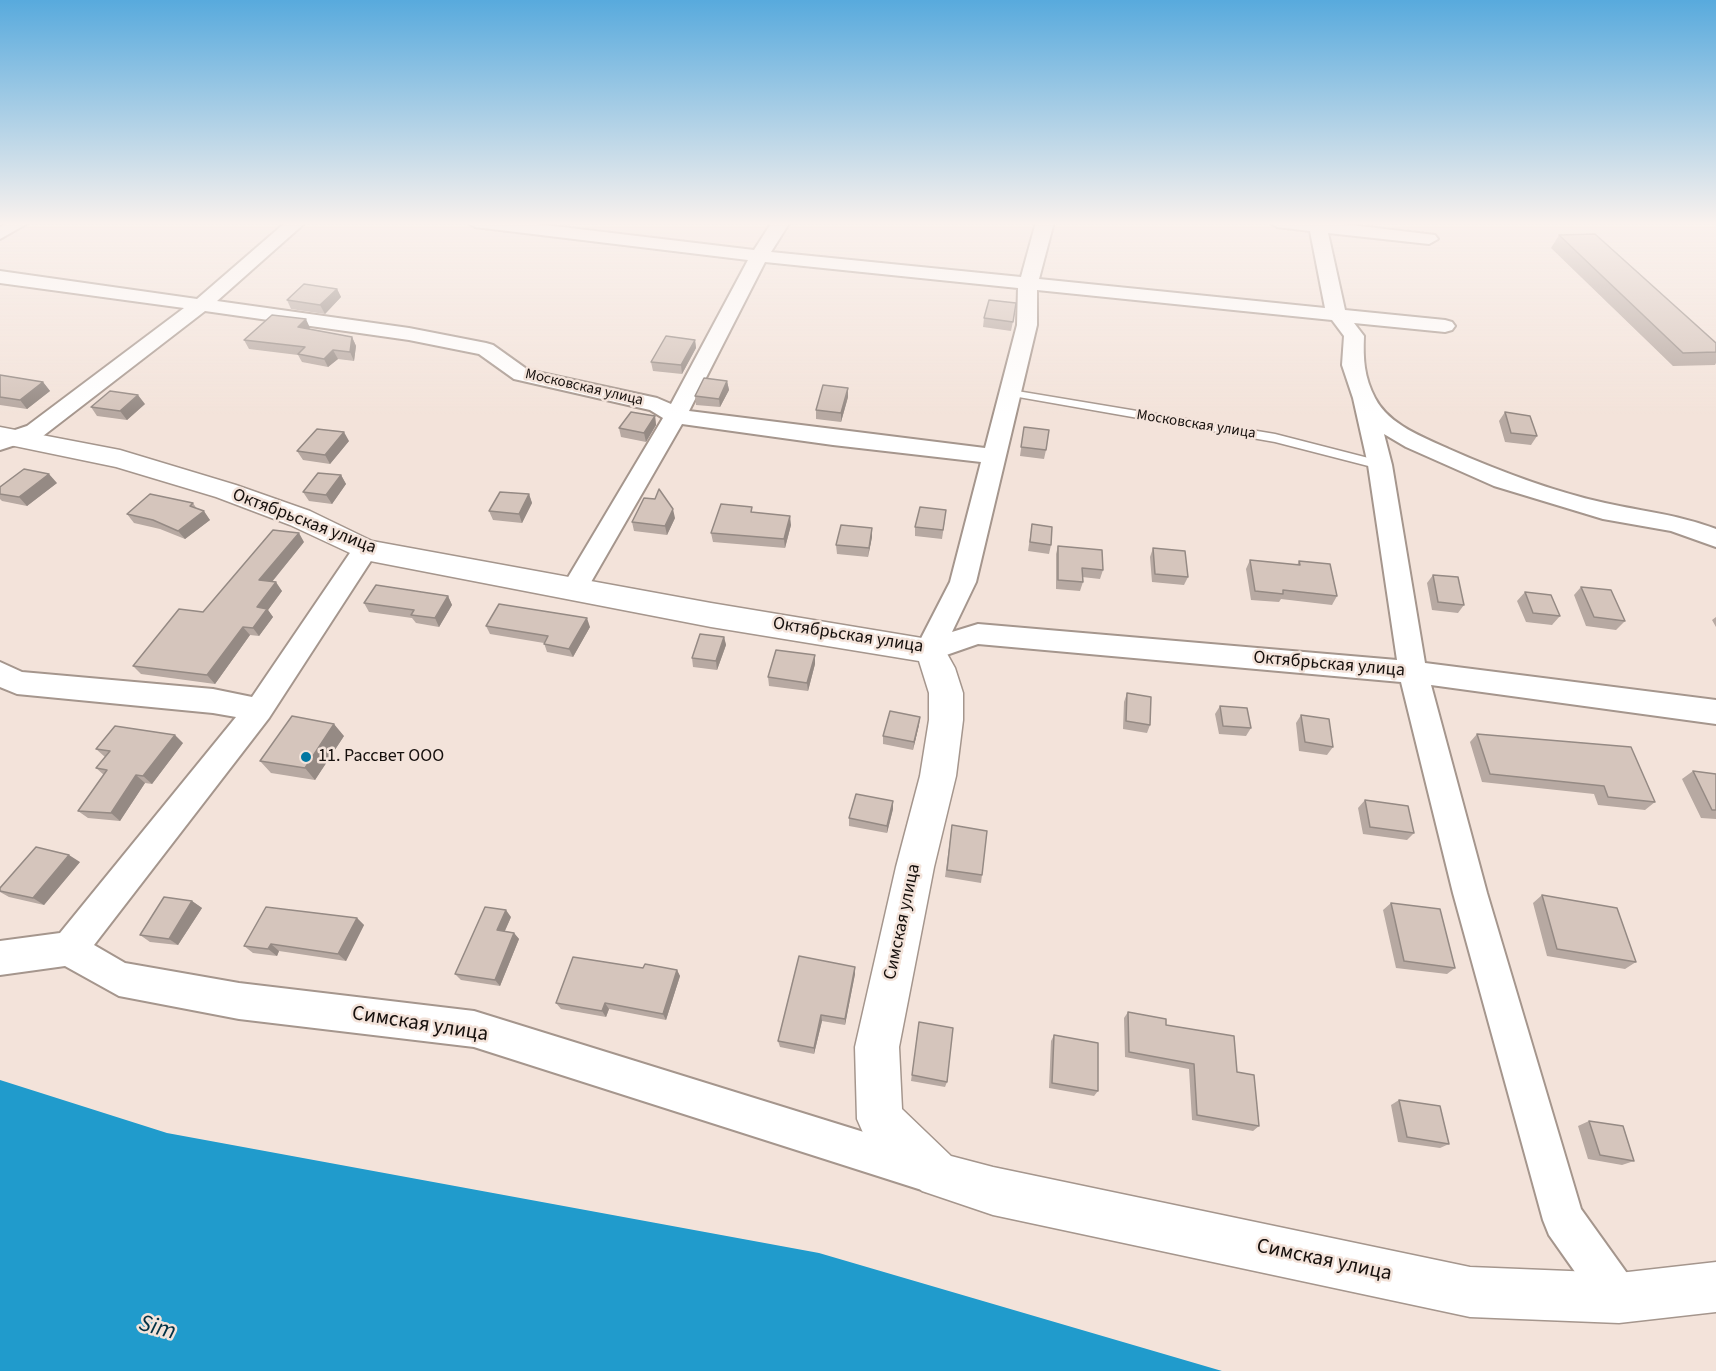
<!DOCTYPE html>
<html>
<head>
<meta charset="utf-8">
<style>
  body { margin:0 }
  canvas { display:block; background:#f3e3da }
</style>
</head>
<body>
<canvas width="1716" height="1371"></canvas>
<script>
const c = document.querySelector('canvas').getContext('2d');
c.lineJoin = 'round';
function fill(path, color) { c.fillStyle = color; c.fill(path, 'evenodd'); }
function stroke(path, color, width, dash) { c.strokeStyle = color; c.lineWidth = width; c.lineCap = dash ? 'butt' : 'round'; c.setLineDash(dash || []); c.stroke(path); }
function label(font, color, halo, rows, align = 'center') {
  c.font = font + ' "Source Sans 3",sans-serif'; c.lineWidth = 5; c.setLineDash([]); c.textBaseline = 'middle'; c.strokeStyle = halo; c.fillStyle = color; for (const [text, x, y, turn = 0] of rows) {
    c.save(); c.translate(x, y); c.rotate((+turn || 0) * Math.PI / 180); c.textAlign = isNaN(turn) ? turn : align; if (halo) c.strokeText(text, 0, 0); c.fillText(text, 0, 0); c.restore();
  }
}
const water = new Path2D(`
  M 0,1080 L 167,1133 L 819,1253 L 1222,1371 L 0,1371 Z`);
const service = new Path2D(`
  M 1011,390 L 1275,434 L 1384,462 L 1386,465 L 1380,469 L 1275,442 L 1007,395 L 1007,391 Z`);
const minor = new Path2D(`
  M 8,222 L 30,222 L 0,239 L 0,227 Z
  M 286,222 L 306,222 L 217,301 L 409,328 L 486,343 L 493,345 L 528,370 L 657,398 L 671,404 L 748,260 L 475,227 L 466,222 L 520,222 L 754,250 L 772,222 L 790,222 L 771,252 L 1021,277 L 1036,222 L 1054,222 L 1039,279 L 1325,308 L 1310,231 L 1277,227 L 1268,222 L 1326,222 L 1435,235 L 1438,239 L 1429,244 L 1328,233 L 1345,310 L 1445,320 L 1452,322 L 1455,326 L 1452,330 L 1445,332 L 1354,323 L 1364,336 C 1363,359 1364,377 1375,398 C 1389,425 1423,437 1449,449 C 1499,471 1551,491 1605,503 C 1645,512 1676,514 1716,529 L 1716,547 L 1671,531 L 1603,519 L 1494,486 L 1406,447 L 1384,434 L 1392,465 L 1425,663 L 1716,700 L 1716,724 L 1431,685 L 1487,893 L 1581,1209 L 1634,1283 L 1641,1298 L 1634,1313 L 1619,1320 L 1604,1313 L 1549,1235 L 1543,1220 L 1453,893 L 1401,682 L 978,644 L 929,661 L 919,657 L 915,650 L 950,582 L 981,462 L 833,445 L 682,424 L 583,596 L 574,598 L 565,596 L 561,589 L 663,418 L 650,410 L 514,379 L 479,354 L 409,340 L 205,311 L 43,436 L 0,450 L 0,435 L 27,426 L 184,308 L 0,283 L 0,271 L 197,299 ZM 765,262 L 1018,288 L 1017,325 L 985,448 L 689,411 ZM 1037,290 L 1332,320 L 1344,336 L 1342,365 L 1353,398 L 1368,465 L 1397,660 L 978,624 L 952,632 L 976,582 L 1037,325 Z
  M 365,541 L 374,544 L 378,550 L 269,718 L 94,945 L 125,963 L 239,983 L 474,1011 L 928,1152 L 942,1158 L 948,1172 L 942,1186 L 928,1192 L 474,1047 L 239,1019 L 119,996 L 65,966 L 0,975 L 0,941 L 60,933 L 236,717 L 213,713 L 17,694 L 0,687 L 0,662 L 22,672 L 213,689 L 252,697 L 356,544 Z`);
const secondary = new Path2D(`
  M 0,427 L 120,450 L 236,485 L 310,511 L 372,541 L 711,603 L 940,641 L 955,668 L 963,693 L 963,720 L 956,776 L 934,867 L 899,1047 L 902,1109 L 951,1156 L 993,1167 L 1470,1267 L 1619,1273 L 1716,1262 L 1716,1312 L 1619,1323 L 1470,1317 L 993,1215 L 922,1191 L 864,1135 L 857,1119 L 855,1047 L 896,867 L 920,776 L 929,720 L 929,693 L 919,661 L 711,627 L 365,560 L 290,525 L 216,497 L 116,467 L 0,443 Z`);
const wall = new Path2D(`
  M 1559,235 L 1716,343 L 1716,363 L 1715,365 L 1673,366 L 1551,248 Z
  M 337,289 L 341,297 L 325,314 L 291,309 L 287,300 Z
  M 1015,312 L 1011,331 L 983,327 L 984,318 Z
  M 310,328 L 309,329 L 352,337 L 356,346 L 354,361 L 338,359 L 328,367 L 302,362 L 298,355 L 249,349 L 244,340 Z
  M 695,340 L 696,348 L 682,374 L 653,371 L 651,362 Z
  M 0,375 L 43,382 L 50,391 L 27,409 L 0,405 Z
  M 727,381 L 729,390 L 720,407 L 696,405 L 695,396 Z
  M 848,397 L 841,422 L 816,419 L 816,410 Z
  M 145,404 L 127,420 L 97,416 L 91,407 Z
  M 1505,412 L 1537,436 L 1531,445 L 1505,442 L 1499,421 Z
  M 655,416 L 656,425 L 646,442 L 621,437 L 619,428 Z
  M 1024,427 L 1046,450 L 1044,459 L 1020,456 Z
  M 349,441 L 330,464 L 303,460 L 297,451 Z
  M 341,475 L 346,484 L 332,504 L 309,501 L 303,492 Z
  M 57,483 L 27,506 L 2,501 L 0,499 L 0,487 Z
  M 529,494 L 532,503 L 522,523 L 493,520 L 489,511 Z
  M 193,503 L 197,509 L 210,520 L 185,539 L 160,529 L 134,523 L 127,514 Z
  M 753,512 L 791,525 L 785,548 L 713,542 L 711,533 Z
  M 675,518 L 667,535 L 634,531 L 632,522 Z
  M 945,519 L 942,539 L 915,536 L 915,527 Z
  M 1032,524 L 1051,545 L 1049,554 L 1028,551 Z
  M 872,537 L 868,557 L 837,554 L 836,545 Z
  M 304,542 L 272,582 L 282,591 L 268,610 L 273,617 L 259,636 L 250,635 L 215,684 L 141,674 L 133,666 Z
  M 1058,546 L 1103,570 L 1100,579 L 1082,577 L 1083,582 L 1080,591 L 1056,589 L 1056,554 Z
  M 1153,548 L 1188,577 L 1184,585 L 1152,582 L 1150,557 Z
  M 1250,560 L 1297,565 L 1299,561 L 1337,596 L 1332,605 L 1281,599 L 1279,602 L 1251,600 L 1246,569 Z
  M 1433,575 L 1464,605 L 1458,613 L 1432,610 L 1427,583 Z
  M 1581,587 L 1625,621 L 1616,630 L 1586,626 L 1574,595 Z
  M 1525,592 L 1560,616 L 1552,625 L 1526,622 L 1517,601 Z
  M 448,596 L 452,605 L 439,627 L 416,623 L 412,618 L 369,612 L 364,603 Z
  M 1716,617 L 1716,627 L 1712,620 Z
  M 486,626 L 590,627 L 573,657 L 547,652 L 544,643 L 490,634 Z
  M 724,637 L 726,645 L 717,670 L 693,667 L 692,658 Z
  M 815,664 L 808,691 L 769,686 L 768,677 Z
  M 1127,693 L 1150,725 L 1147,733 L 1123,729 L 1124,702 Z
  M 1220,706 L 1251,728 L 1246,736 L 1219,734 L 1215,714 Z
  M 1301,715 L 1333,747 L 1327,755 L 1299,751 L 1296,723 Z
  M 919,725 L 913,750 L 883,744 L 883,736 Z
  M 1477,734 L 1655,802 L 1645,810 L 1598,805 L 1594,794 L 1482,782 L 1470,742 Z
  M 344,736 L 315,780 L 271,773 L 260,761 Z
  M 183,743 L 152,784 L 145,783 L 120,821 L 88,818 L 78,811 L 104,775 L 96,768 L 105,757 L 96,749 Z
  M 1693,771 L 1716,774 L 1716,819 L 1701,818 L 1682,779 Z
  M 1365,800 L 1414,833 L 1407,840 L 1363,834 L 1358,808 Z
  M 893,801 L 893,809 L 887,833 L 849,826 L 849,818 Z
  M 952,825 L 982,875 L 981,883 L 945,877 Z
  M 80,862 L 44,905 L 9,897 L 0,892 L 0,888 Z
  M 1542,895 L 1636,962 L 1625,969 L 1547,956 L 1533,903 Z
  M 192,901 L 202,908 L 178,945 L 150,942 L 140,935 Z
  M 1391,903 L 1455,968 L 1447,974 L 1396,968 L 1383,910 Z
  M 511,917 L 505,931 L 514,933 L 519,939 L 500,986 L 461,980 L 455,974 Z
  M 357,918 L 364,925 L 346,961 L 279,951 L 277,956 L 253,953 L 244,946 Z
  M 855,967 L 855,974 L 845,1025 L 822,1021 L 814,1054 L 780,1047 L 778,1041 Z
  M 643,968 L 677,970 L 680,976 L 666,1020 L 609,1009 L 606,1017 L 561,1009 L 556,1003 Z
  M 1128,1012 L 1166,1025 L 1237,1072 L 1259,1126 L 1253,1131 L 1192,1120 L 1189,1069 L 1125,1057 L 1124,1018 Z
  M 919,1022 L 947,1082 L 945,1087 L 911,1081 Z
  M 1054,1035 L 1098,1091 L 1094,1096 L 1049,1088 L 1051,1041 Z
  M 1399,1100 L 1449,1144 L 1440,1148 L 1398,1142 L 1391,1105 Z
  M 1589,1121 L 1634,1161 L 1622,1165 L 1588,1159 L 1578,1126 Z`);
const shadedWall = new Path2D(`
  M 337,289 L 341,297 L 325,314 L 320,305 Z
  M 306,319 L 310,328 L 302,336 L 298,327 Z
  M 352,337 L 356,346 L 354,361 L 350,352 Z
  M 695,340 L 696,348 L 682,374 L 681,365 Z
  M 333,350 L 338,359 L 328,367 L 324,359 Z
  M 727,381 L 729,390 L 720,407 L 719,399 Z
  M 43,382 L 50,391 L 27,409 L 20,400 Z
  M 848,388 L 848,397 L 841,422 L 841,413 Z
  M 138,395 L 145,404 L 127,420 L 120,411 Z
  M 655,416 L 656,425 L 646,442 L 644,433 Z
  M 344,432 L 349,441 L 330,464 L 325,455 Z
  M 49,474 L 57,483 L 27,506 L 19,497 Z
  M 341,475 L 346,484 L 332,504 L 326,495 Z
  M 529,494 L 532,503 L 522,523 L 519,514 Z
  M 673,509 L 675,518 L 667,535 L 665,526 Z
  M 204,511 L 210,520 L 185,539 L 178,531 Z
  M 790,516 L 791,525 L 785,548 L 784,539 Z
  M 872,528 L 872,537 L 868,557 L 869,548 Z
  M 299,533 L 304,542 L 266,589 L 259,580 Z
  M 276,582 L 282,591 L 268,610 L 273,617 L 259,636 L 253,628 L 257,607 Z
  M 448,596 L 452,605 L 439,627 L 435,618 Z
  M 587,618 L 590,627 L 573,657 L 569,649 Z
  M 243,627 L 250,635 L 215,684 L 207,675 Z
  M 724,637 L 726,645 L 717,670 L 716,661 Z
  M 815,655 L 815,664 L 808,691 L 807,683 Z
  M 920,717 L 919,725 L 913,750 L 914,742 Z
  M 334,724 L 344,736 L 315,780 L 305,768 Z
  M 175,735 L 183,743 L 152,784 L 143,776 Z
  M 136,775 L 145,783 L 120,821 L 111,813 Z
  M 893,801 L 893,809 L 887,833 L 887,826 Z
  M 69,855 L 80,862 L 44,905 L 33,898 Z
  M 192,901 L 202,908 L 178,945 L 169,939 Z
  M 506,910 L 511,917 L 502,937 L 497,930 Z
  M 357,918 L 364,925 L 346,961 L 338,954 Z
  M 514,933 L 519,939 L 500,986 L 495,980 Z
  M 271,944 L 279,951 L 277,956 L 268,949 Z
  M 855,967 L 855,974 L 845,1025 L 845,1019 Z
  M 677,970 L 680,976 L 666,1020 L 663,1014 Z
  M 605,1003 L 609,1009 L 606,1017 L 602,1011 Z
  M 821,1015 L 822,1021 L 814,1054 L 814,1048 Z`);
const building = new Path2D(`
  M 1595,234 L 1716,343 L 1716,352 L 1683,353 L 1559,235 Z
  M 304,284 L 337,289 L 320,305 L 287,300 Z
  M 989,300 L 1016,303 L 1013,322 L 984,318 Z
  M 272,315 L 306,319 L 298,327 L 352,337 L 350,352 L 333,350 L 324,359 L 298,354 L 305,347 L 244,340 Z
  M 666,336 L 695,340 L 681,365 L 651,362 Z
  M 0,375 L 43,382 L 20,400 L 0,397 Z
  M 704,378 L 727,381 L 719,399 L 695,396 Z
  M 823,385 L 848,388 L 841,413 L 816,410 Z
  M 110,391 L 138,395 L 120,411 L 91,407 Z
  M 631,412 L 655,416 L 644,433 L 619,428 Z
  M 1505,412 L 1530,416 L 1537,436 L 1511,433 Z
  M 1024,427 L 1049,430 L 1046,450 L 1021,447 Z
  M 317,429 L 344,432 L 325,455 L 297,451 Z
  M 24,469 L 49,474 L 19,497 L 0,494 L 0,487 Z
  M 318,473 L 341,475 L 326,495 L 303,492 Z
  M 659,489 L 673,509 L 665,526 L 632,522 L 644,498 L 655,499 Z
  M 500,492 L 529,494 L 519,514 L 489,511 Z
  M 150,494 L 193,503 L 190,506 L 204,511 L 178,531 L 153,520 L 127,514 Z
  M 721,504 L 752,507 L 751,512 L 790,516 L 784,539 L 711,533 Z
  M 920,507 L 946,510 L 943,530 L 915,527 Z
  M 1032,524 L 1052,527 L 1051,545 L 1030,542 Z
  M 841,525 L 872,528 L 869,548 L 836,545 Z
  M 273,530 L 299,533 L 259,580 L 276,582 L 257,607 L 267,609 L 253,628 L 243,627 L 207,675 L 133,666 L 179,609 L 203,612 Z
  M 1058,546 L 1102,550 L 1103,570 L 1082,568 L 1083,582 L 1058,580 Z
  M 1153,548 L 1185,551 L 1188,577 L 1155,574 Z
  M 1250,560 L 1300,565 L 1299,561 L 1330,564 L 1337,596 L 1283,590 L 1283,594 L 1255,591 Z
  M 1433,575 L 1458,577 L 1464,605 L 1438,602 Z
  M 376,585 L 448,596 L 435,618 L 411,615 L 414,610 L 364,603 Z
  M 1581,587 L 1611,590 L 1625,621 L 1594,617 Z
  M 1525,592 L 1551,595 L 1560,616 L 1533,613 Z
  M 499,604 L 587,618 L 569,649 L 544,644 L 548,636 L 486,626 Z
  M 700,634 L 724,637 L 716,661 L 692,658 Z
  M 776,650 L 815,655 L 807,683 L 768,677 Z
  M 1127,693 L 1151,697 L 1150,725 L 1126,721 Z
  M 1220,706 L 1247,708 L 1251,728 L 1223,726 Z
  M 890,711 L 920,717 L 914,742 L 883,736 Z
  M 1301,715 L 1329,719 L 1333,747 L 1305,742 Z
  M 292,716 L 334,724 L 305,768 L 260,761 Z
  M 115,726 L 175,735 L 143,776 L 136,775 L 111,813 L 78,811 L 107,770 L 96,768 L 110,751 L 96,749 Z
  M 1477,734 L 1631,747 L 1655,802 L 1608,797 L 1604,786 L 1490,774 Z
  M 1693,771 L 1716,774 L 1716,810 L 1712,810 Z
  M 856,794 L 893,801 L 887,826 L 849,818 Z
  M 1365,800 L 1408,806 L 1414,833 L 1370,827 Z
  M 952,825 L 987,831 L 982,875 L 947,870 Z
  M 36,847 L 69,855 L 33,898 L 0,891 L 0,888 Z
  M 1542,895 L 1617,908 L 1636,962 L 1557,949 Z
  M 164,897 L 192,901 L 169,939 L 140,935 Z
  M 1391,903 L 1440,909 L 1455,968 L 1404,961 Z
  M 266,907 L 357,918 L 338,954 L 271,944 L 268,949 L 244,946 Z
  M 485,907 L 506,910 L 497,930 L 514,933 L 495,980 L 455,974 Z
  M 799,956 L 855,967 L 845,1019 L 821,1015 L 814,1048 L 778,1041 Z
  M 573,957 L 643,968 L 645,964 L 677,970 L 663,1014 L 605,1003 L 602,1011 L 556,1003 Z
  M 1128,1012 L 1166,1019 L 1166,1025 L 1234,1036 L 1237,1072 L 1254,1075 L 1259,1126 L 1197,1115 L 1194,1064 L 1129,1052 Z
  M 919,1022 L 953,1028 L 947,1082 L 912,1075 Z
  M 1054,1035 L 1098,1043 L 1098,1091 L 1052,1083 Z
  M 1399,1100 L 1440,1106 L 1449,1144 L 1407,1137 Z
  M 1589,1121 L 1623,1126 L 1634,1161 L 1600,1155 Z`);
const markers = [
  [306,757,6,"#0377a1"]
];
const farStreetnames = [
  ["Московская улица",584,388,13],
  ["Московская улица",1196,425,9]
];
const streetNames = [
  ["Октябрьская улица",304,522,21],
  ["Октябрьская улица",848,636,9],
  ["Октябрьская улица",1329,665,5],
  ["Симская улица",903,922,-78]
];
const poiNames = [
  ["11. Рассвет ООО",318,757]
];
const nearStreetnames = [
  ["Симская улица",420,1025,9],
  ["Симская улица",1324,1261,12]
];
const nearWaternames = [
  ["Sim",157,1329,15]
];
fill(water, '#209bcc');
stroke(service, '#a5968d', 3);
stroke(minor, '#a5968d', 4);
stroke(secondary, '#a5968d', 3);
fill(service, '#fff');
fill(minor, '#fff');
fill(secondary, '#fff');
fill(wall, '#b7a9a2');
fill(shadedWall, '#958a84');
fill(building, '#d5c5bc');
stroke(building, '#958a84', 1.5);
const sky = c.createLinearGradient(0, 0, 0, 414);
sky.addColorStop(0, '#58aadd');
sky.addColorStop(0.54, '#faf2ee');
sky.addColorStop(1, '#faf2ee00');
c.fillStyle = sky;
c.fillRect(0, 0, 1716, 414);
for (const [x, y, r, color] of markers) { const dot = new Path2D(); dot.arc(x, y, r, 0, 2 * Math.PI); c.fillStyle = color; c.fill(dot); stroke(dot, '#f3e3da', 2); }
label('15px', '#16100d', '#f3e3da', farStreetnames);
label('18px', '#16100d', '#f3e3da', streetNames);
label('18px', '#16100d', '#f3e3da', poiNames, 'left');
label('21px', '#16100d', '#f3e3da', nearStreetnames);
label('italic 24px', '#003145', '#f3e3da', nearWaternames);
</script>
</body>
</html>
